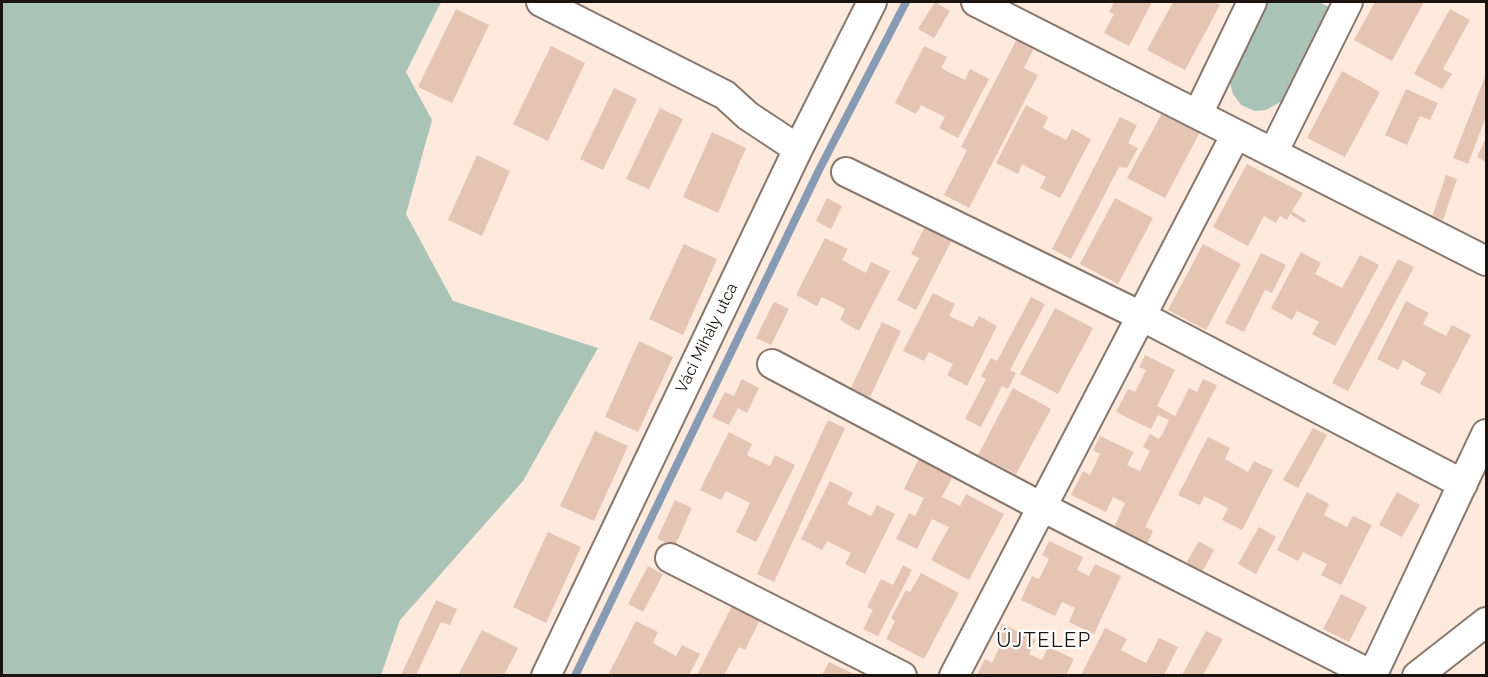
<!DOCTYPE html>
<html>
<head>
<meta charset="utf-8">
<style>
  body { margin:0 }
  #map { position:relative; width:1488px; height:677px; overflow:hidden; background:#fdeadc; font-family:Raleway,sans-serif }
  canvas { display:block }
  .frame { position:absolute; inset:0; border:3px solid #1a130f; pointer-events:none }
</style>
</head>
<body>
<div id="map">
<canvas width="1488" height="677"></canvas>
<div class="frame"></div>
</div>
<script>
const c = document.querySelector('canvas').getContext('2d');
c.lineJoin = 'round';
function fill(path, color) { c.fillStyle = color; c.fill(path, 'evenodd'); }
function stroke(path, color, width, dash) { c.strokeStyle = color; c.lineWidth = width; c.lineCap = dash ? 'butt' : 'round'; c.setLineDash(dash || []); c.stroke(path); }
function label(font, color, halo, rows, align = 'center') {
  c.font = font + ' Raleway,sans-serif'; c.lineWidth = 4.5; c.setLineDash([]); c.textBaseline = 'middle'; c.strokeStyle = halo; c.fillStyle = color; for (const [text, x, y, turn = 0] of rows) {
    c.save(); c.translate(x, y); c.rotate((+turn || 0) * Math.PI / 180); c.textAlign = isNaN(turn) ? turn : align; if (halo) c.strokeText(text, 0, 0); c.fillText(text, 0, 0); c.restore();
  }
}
const green = new Path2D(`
  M 2,2 L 441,2 L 406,72 L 432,120 L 406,214 L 453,301 L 598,348 L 523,481 L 400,620 L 381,675 L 2,675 Z
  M 1268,2 L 1318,2 L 1332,8 L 1286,99 L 1266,110 L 1255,111 L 1241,105 L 1233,94 L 1230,83 L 1232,72 Z`);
const stream = new Path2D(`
  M 575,676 L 819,170 L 906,2`);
const building = new Path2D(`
  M 935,2 L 950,11 L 934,38 L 918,29 Z
  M 1114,2 L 1152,2 L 1129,46 L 1104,33 L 1114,14 L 1109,12 Z
  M 1173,2 L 1214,2 L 1220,5 L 1185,70 L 1147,50 Z
  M 1375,2 L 1424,2 L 1392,61 L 1354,40 Z
  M 456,9 L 489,25 L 452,103 L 418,87 Z
  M 1450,9 L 1470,20 L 1443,69 L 1452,74 L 1442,89 L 1414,74 Z
  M 1018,37 L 1035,46 L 1024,68 L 1038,75 L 969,208 L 944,195 L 967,150 L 961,147 Z
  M 551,46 L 585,63 L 548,141 L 513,124 Z
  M 924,46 L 947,57 L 941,68 L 965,80 L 970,69 L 989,79 L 958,138 L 939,128 L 945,117 L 921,105 L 916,114 L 895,103 Z
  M 1342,71 L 1380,92 L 1345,157 L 1307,138 Z
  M 1485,77 L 1486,78 L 1486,117 L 1468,164 L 1453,158 Z
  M 614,88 L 637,99 L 603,170 L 580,159 Z
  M 1406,89 L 1438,103 L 1430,120 L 1420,116 L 1407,145 L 1385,135 Z
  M 1026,105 L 1048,117 L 1043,128 L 1066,140 L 1072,129 L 1091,139 L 1060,198 L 1040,188 L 1046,177 L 1022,164 L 1018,174 L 996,163 Z
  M 660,108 L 683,119 L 649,189 L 626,179 Z
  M 1162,113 L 1200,132 L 1165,198 L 1127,178 Z
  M 1120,117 L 1137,125 L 1128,143 L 1138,148 L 1127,168 L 1119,167 L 1071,259 L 1052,249 Z
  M 712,132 L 746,148 L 718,213 L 683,197 Z
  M 1486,138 L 1486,162 L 1477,157 Z
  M 477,155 L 510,171 L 482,236 L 448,220 Z
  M 1247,164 L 1303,193 L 1292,211 L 1306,220 L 1304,223 L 1290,214 L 1287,220 L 1280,216 L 1276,223 L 1264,216 L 1248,246 L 1213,227 Z
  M 1446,175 L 1457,179 L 1443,220 L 1432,217 Z
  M 827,198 L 842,206 L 831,229 L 816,221 Z
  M 1115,198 L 1153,218 L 1118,284 L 1080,264 Z
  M 926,225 L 953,238 L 916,310 L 897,300 L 919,258 L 911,254 Z
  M 825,238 L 848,249 L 842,260 L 866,273 L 871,262 L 890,271 L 859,331 L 840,320 L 845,309 L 822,297 L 817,306 L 796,295 Z
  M 684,244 L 717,259 L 683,335 L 649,319 Z
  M 1203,244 L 1241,264 L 1206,330 L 1168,310 Z
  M 1301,252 L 1321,263 L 1315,274 L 1342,288 L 1360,255 L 1379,265 L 1335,346 L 1312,334 L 1319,322 L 1297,311 L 1292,320 L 1271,308 Z
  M 1261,253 L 1286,265 L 1272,293 L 1265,290 L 1244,332 L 1225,323 Z
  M 1398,259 L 1414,267 L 1348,391 L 1332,383 Z
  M 933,293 L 955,304 L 949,316 L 973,327 L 979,316 L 997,326 L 967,386 L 947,375 L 953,364 L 929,352 L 924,361 L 903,351 Z
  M 1031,297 L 1045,304 L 1010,370 L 1016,373 L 1008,389 L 1002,386 L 981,427 L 965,419 L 986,379 L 981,376 L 991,358 L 997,361 Z
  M 1406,301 L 1429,313 L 1423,324 L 1446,336 L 1452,325 L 1471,335 L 1440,394 L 1420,384 L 1426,373 L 1403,360 L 1398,370 L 1377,359 Z
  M 774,302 L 789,309 L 771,345 L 756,338 Z
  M 1055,308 L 1093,328 L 1058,394 L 1020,374 Z
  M 882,322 L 901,331 L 870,397 L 851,388 Z
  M 639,341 L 673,357 L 638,432 L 605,417 Z
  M 1145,355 L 1175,370 L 1157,406 L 1175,416 L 1189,388 L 1197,392 L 1203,379 L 1217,385 L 1145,527 L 1153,531 L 1146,546 L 1113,530 L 1125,503 L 1113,497 L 1106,512 L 1071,495 L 1083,471 L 1090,475 L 1100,454 L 1093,450 L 1100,436 L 1134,452 L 1127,465 L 1140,471 L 1150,451 L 1143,447 L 1150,434 L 1158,439 L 1162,435 L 1169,420 L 1158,415 L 1151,429 L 1116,412 L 1128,389 L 1135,392 L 1146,370 L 1139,367 Z
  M 742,379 L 759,388 L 747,413 L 738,408 L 729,425 L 712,417 L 725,392 L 734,396 Z
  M 1013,388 L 1051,409 L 1016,474 L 978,455 Z
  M 828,420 L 845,428 L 774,582 L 757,574 Z
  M 1313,428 L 1327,435 L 1298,488 L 1283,480 Z
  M 595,431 L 628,446 L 594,521 L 560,506 Z
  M 729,432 L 752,444 L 747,455 L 770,466 L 775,455 L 795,465 L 756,542 L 736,532 L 750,503 L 726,491 L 721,500 L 700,490 Z
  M 1208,437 L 1230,448 L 1225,459 L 1248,472 L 1254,461 L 1273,470 L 1242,530 L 1222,520 L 1228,508 L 1204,496 L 1200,505 L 1178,495 Z
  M 921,454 L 956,470 L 942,497 L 960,506 L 966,494 L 1004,514 L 969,580 L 931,560 L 949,527 L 932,519 L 917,549 L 896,539 L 909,513 L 915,516 L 924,498 L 904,489 Z
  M 830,481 L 853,493 L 847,504 L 871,516 L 877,505 L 895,514 L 865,574 L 845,564 L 851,553 L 827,541 L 822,550 L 801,539 Z
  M 1307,492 L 1329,504 L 1324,515 L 1347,527 L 1353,516 L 1372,525 L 1341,585 L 1321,575 L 1327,564 L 1303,552 L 1298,561 L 1277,550 Z
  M 1397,492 L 1420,505 L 1402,537 L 1379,525 Z
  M 675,500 L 692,508 L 675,546 L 657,539 Z
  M 1259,527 L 1276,537 L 1256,574 L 1238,564 Z
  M 548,532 L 581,547 L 546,623 L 513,607 Z
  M 1049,541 L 1083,557 L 1077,570 L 1089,576 L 1095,564 L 1121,576 L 1094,634 L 1069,622 L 1075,608 L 1062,602 L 1055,616 L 1021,600 L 1032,576 L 1039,579 L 1049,559 L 1042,555 Z
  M 1199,541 L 1214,550 L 1201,574 L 1185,565 Z
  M 903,565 L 912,570 L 878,636 L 863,629 L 873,610 L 867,607 L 881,579 L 893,585 Z
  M 648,566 L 663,574 L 643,612 L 628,604 Z
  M 921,573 L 959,593 L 924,659 L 886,639 L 895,621 L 891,618 L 906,590 L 910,592 Z
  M 1341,594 L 1367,607 L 1349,642 L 1323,629 Z
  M 436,600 L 457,609 L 450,625 L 441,622 L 416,675 L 401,675 Z
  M 732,606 L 760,620 L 745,650 L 739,647 L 724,675 L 697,675 Z
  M 636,621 L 658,632 L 653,643 L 676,656 L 682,645 L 700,654 L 689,675 L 608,675 Z
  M 1002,624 L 1036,640 L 1029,654 L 1042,660 L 1048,647 L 1074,659 L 1066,675 L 977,675 L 985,659 L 992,663 L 1002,642 L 995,638 Z
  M 1105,628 L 1127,639 L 1121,650 L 1146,663 L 1159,638 L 1178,647 L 1164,675 L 1081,675 Z
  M 482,630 L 518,648 L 504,675 L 458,675 Z
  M 1206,631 L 1223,639 L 1203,675 L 1182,675 Z
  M 829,662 L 856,675 L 822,675 Z`);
const minor = new Path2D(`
  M 541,2 L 725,95 L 748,116 L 798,149
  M 976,2 L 1486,261
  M 1198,114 L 1252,2
  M 1273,153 L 1348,2
  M 846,172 L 1141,316 L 1463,484
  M 772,364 L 1042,507 L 1372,675
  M 670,558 L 902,676
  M 546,676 L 798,149 L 872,2
  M 954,676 L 1236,134
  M 1372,676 L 1486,434
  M 1417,676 L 1486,622`);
const streetNames = [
  ["Váci Mihály utca",707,338,-64]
];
const quarterNames = [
  ["ÚJTELEP",1044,641]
];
fill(green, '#a9c4b6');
stroke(stream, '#889bb4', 8);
fill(building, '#e4c4b3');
stroke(minor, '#88776a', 32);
stroke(minor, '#fff', 28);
label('16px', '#1a130f', '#fff', streetNames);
c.letterSpacing = '1.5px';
label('20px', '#1a130f', '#fff', quarterNames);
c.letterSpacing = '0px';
</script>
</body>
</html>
